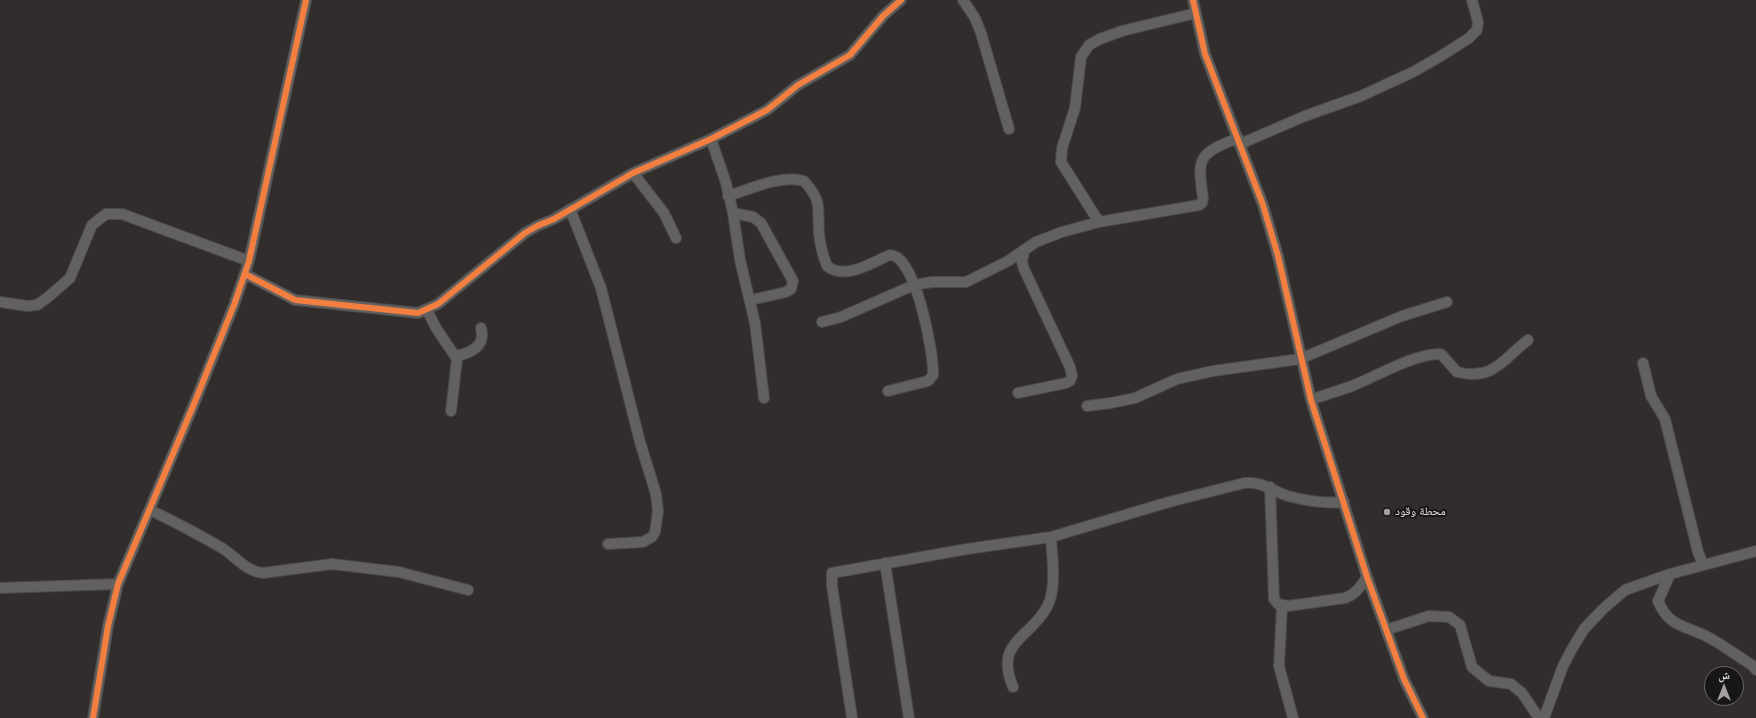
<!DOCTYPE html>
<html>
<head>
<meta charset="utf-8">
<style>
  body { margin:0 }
  #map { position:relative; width:1756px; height:718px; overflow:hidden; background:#302d2c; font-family:"Times New Roman","Noto Naskh Arabic",serif }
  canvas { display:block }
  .north { position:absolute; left:1704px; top:666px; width:40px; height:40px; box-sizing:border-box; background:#171515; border:1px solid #686665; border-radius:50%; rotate:0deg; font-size:11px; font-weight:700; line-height:16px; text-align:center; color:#e2dfde }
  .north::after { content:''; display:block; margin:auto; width:14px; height:18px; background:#a4a1a0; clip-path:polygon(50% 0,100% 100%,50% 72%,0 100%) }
</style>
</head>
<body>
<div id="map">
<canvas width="1756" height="718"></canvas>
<div class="north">ش</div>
</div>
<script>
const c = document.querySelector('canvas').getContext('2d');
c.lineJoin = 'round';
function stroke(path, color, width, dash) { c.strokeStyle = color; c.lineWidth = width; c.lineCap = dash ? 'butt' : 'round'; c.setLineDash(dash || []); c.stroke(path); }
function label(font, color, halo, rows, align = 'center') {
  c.font = font + ' "Times New Roman","Noto Naskh Arabic",serif'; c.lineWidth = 4; c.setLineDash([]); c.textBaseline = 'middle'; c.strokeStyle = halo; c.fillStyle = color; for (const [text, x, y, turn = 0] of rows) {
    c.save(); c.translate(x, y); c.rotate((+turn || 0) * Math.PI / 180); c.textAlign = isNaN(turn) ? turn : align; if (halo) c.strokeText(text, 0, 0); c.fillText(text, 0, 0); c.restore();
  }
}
const minor = new Path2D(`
  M 963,0 L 975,18 L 981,33 L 1009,129
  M 1193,0 L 1205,54 L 1263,205 L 1278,256 L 1311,400 L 1367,577 L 1404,679 L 1423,718
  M 711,139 L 726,183 L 733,213 L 740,260 L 755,323 L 764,398
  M 1240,144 L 1305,116 L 1361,96 L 1413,72 L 1441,56 L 1469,38 L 1477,30 L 1478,22 L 1472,0
  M 633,173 L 664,213 L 676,238
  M 728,196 C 751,189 781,174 804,181 C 823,202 817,207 819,233 C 820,244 823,256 827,266 C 846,281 872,262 890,255 C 916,255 934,354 933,375 L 928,381 L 888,391
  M 570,209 L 601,288 L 640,442 L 656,494 L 658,511 L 655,532 L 652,537 L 643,542 L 608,544
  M 733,213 L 753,217 L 761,223 L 793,281 L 791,289 L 786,292 L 751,300
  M 1099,222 L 1061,162 L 1062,148 L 1075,108 L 1081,57 L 1089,45 L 1100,39 L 1122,31 L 1196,13
  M 245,274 L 295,300 L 418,313 L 438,304 L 525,233 L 537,226 L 554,219 L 633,173 L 711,139 L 767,110 L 798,85 L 850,55 L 883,16 L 901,0
  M 0,302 L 27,306 L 37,305 L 47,298 L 70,278 L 92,225 L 106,214 L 122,214 L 249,261
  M 427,310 L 436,328 L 457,359 L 451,411
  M 822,322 L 841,317 L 914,285 L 932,282 L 966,282 L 1008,261 L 1036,242 L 1062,232 L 1099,222 L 1199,205 L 1202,203 L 1203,198 C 1197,157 1198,154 1238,138
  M 456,356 C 471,353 486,346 481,328
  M 1643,363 L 1651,396 L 1665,419 L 1698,552 L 1703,564
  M 1018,393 L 1066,383 L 1070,381 L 1072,376 L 1070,367 L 1024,269 L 1022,262 L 1024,251
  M 1311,400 C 1324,395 1338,391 1352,386 C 1377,376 1416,353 1441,354 L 1457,372 C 1494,381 1503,359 1528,340
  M 1087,406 L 1111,403 L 1135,398 L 1177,379 L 1213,371 L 1300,359 L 1402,316 L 1447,302
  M 1270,487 L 1274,599 L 1278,604 L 1288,606 L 1345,598 C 1356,594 1361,586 1367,577
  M 150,510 C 175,522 198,534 222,548 C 235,556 247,572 263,573 L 332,564 L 399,572 L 468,590
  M 885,563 L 909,718
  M 1670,574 L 1658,601 C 1669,627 1684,625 1706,636 C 1722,644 1737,656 1752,665 L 1756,670
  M 0,588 L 118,584
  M 1282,606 L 1279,666 L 1293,718
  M 1386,630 L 1429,616 L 1449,617 L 1460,625 L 1472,667 L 1489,681 L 1511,684 L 1522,693 L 1539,718
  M 1013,687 C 994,641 1029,640 1047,607 C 1057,589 1052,557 1051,537
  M 93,718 L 108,626 L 118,584 L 194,404 L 234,305 L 249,261 L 306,0
  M 852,718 L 832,586 L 832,573 L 967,549 L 1051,537 L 1169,502 L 1244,483 C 1262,481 1272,491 1288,496 C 1307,501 1325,504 1344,502
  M 1544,718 L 1563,666 L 1572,649 L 1584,629 L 1603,609 L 1625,590 L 1670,574 L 1756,551`);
const cycleway = new Path2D(`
  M 1193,0 L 1205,54 L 1263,205 L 1278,256 L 1311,400 L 1367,577 L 1404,679 L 1423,718
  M 245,274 L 295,300 L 418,313 L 438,304 L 525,233 L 537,226 L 554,219 L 633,173 L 711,139 L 767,110 L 798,85 L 850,55 L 883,16 L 901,0
  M 93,718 L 108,626 L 118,584 L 194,404 L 234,305 L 249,261 L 306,0`);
const markers = [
  [1387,512,4,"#a4a1a0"]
];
const poiNames = [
  ["محطة وقود",1395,512]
];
stroke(minor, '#4c4a49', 12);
stroke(minor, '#636160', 10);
stroke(cycleway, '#f27e40', 6);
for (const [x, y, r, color] of markers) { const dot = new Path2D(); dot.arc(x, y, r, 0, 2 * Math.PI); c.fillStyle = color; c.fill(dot); stroke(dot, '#171515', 1.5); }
label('12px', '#e2dfde', '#171515', poiNames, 'left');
</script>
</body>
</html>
